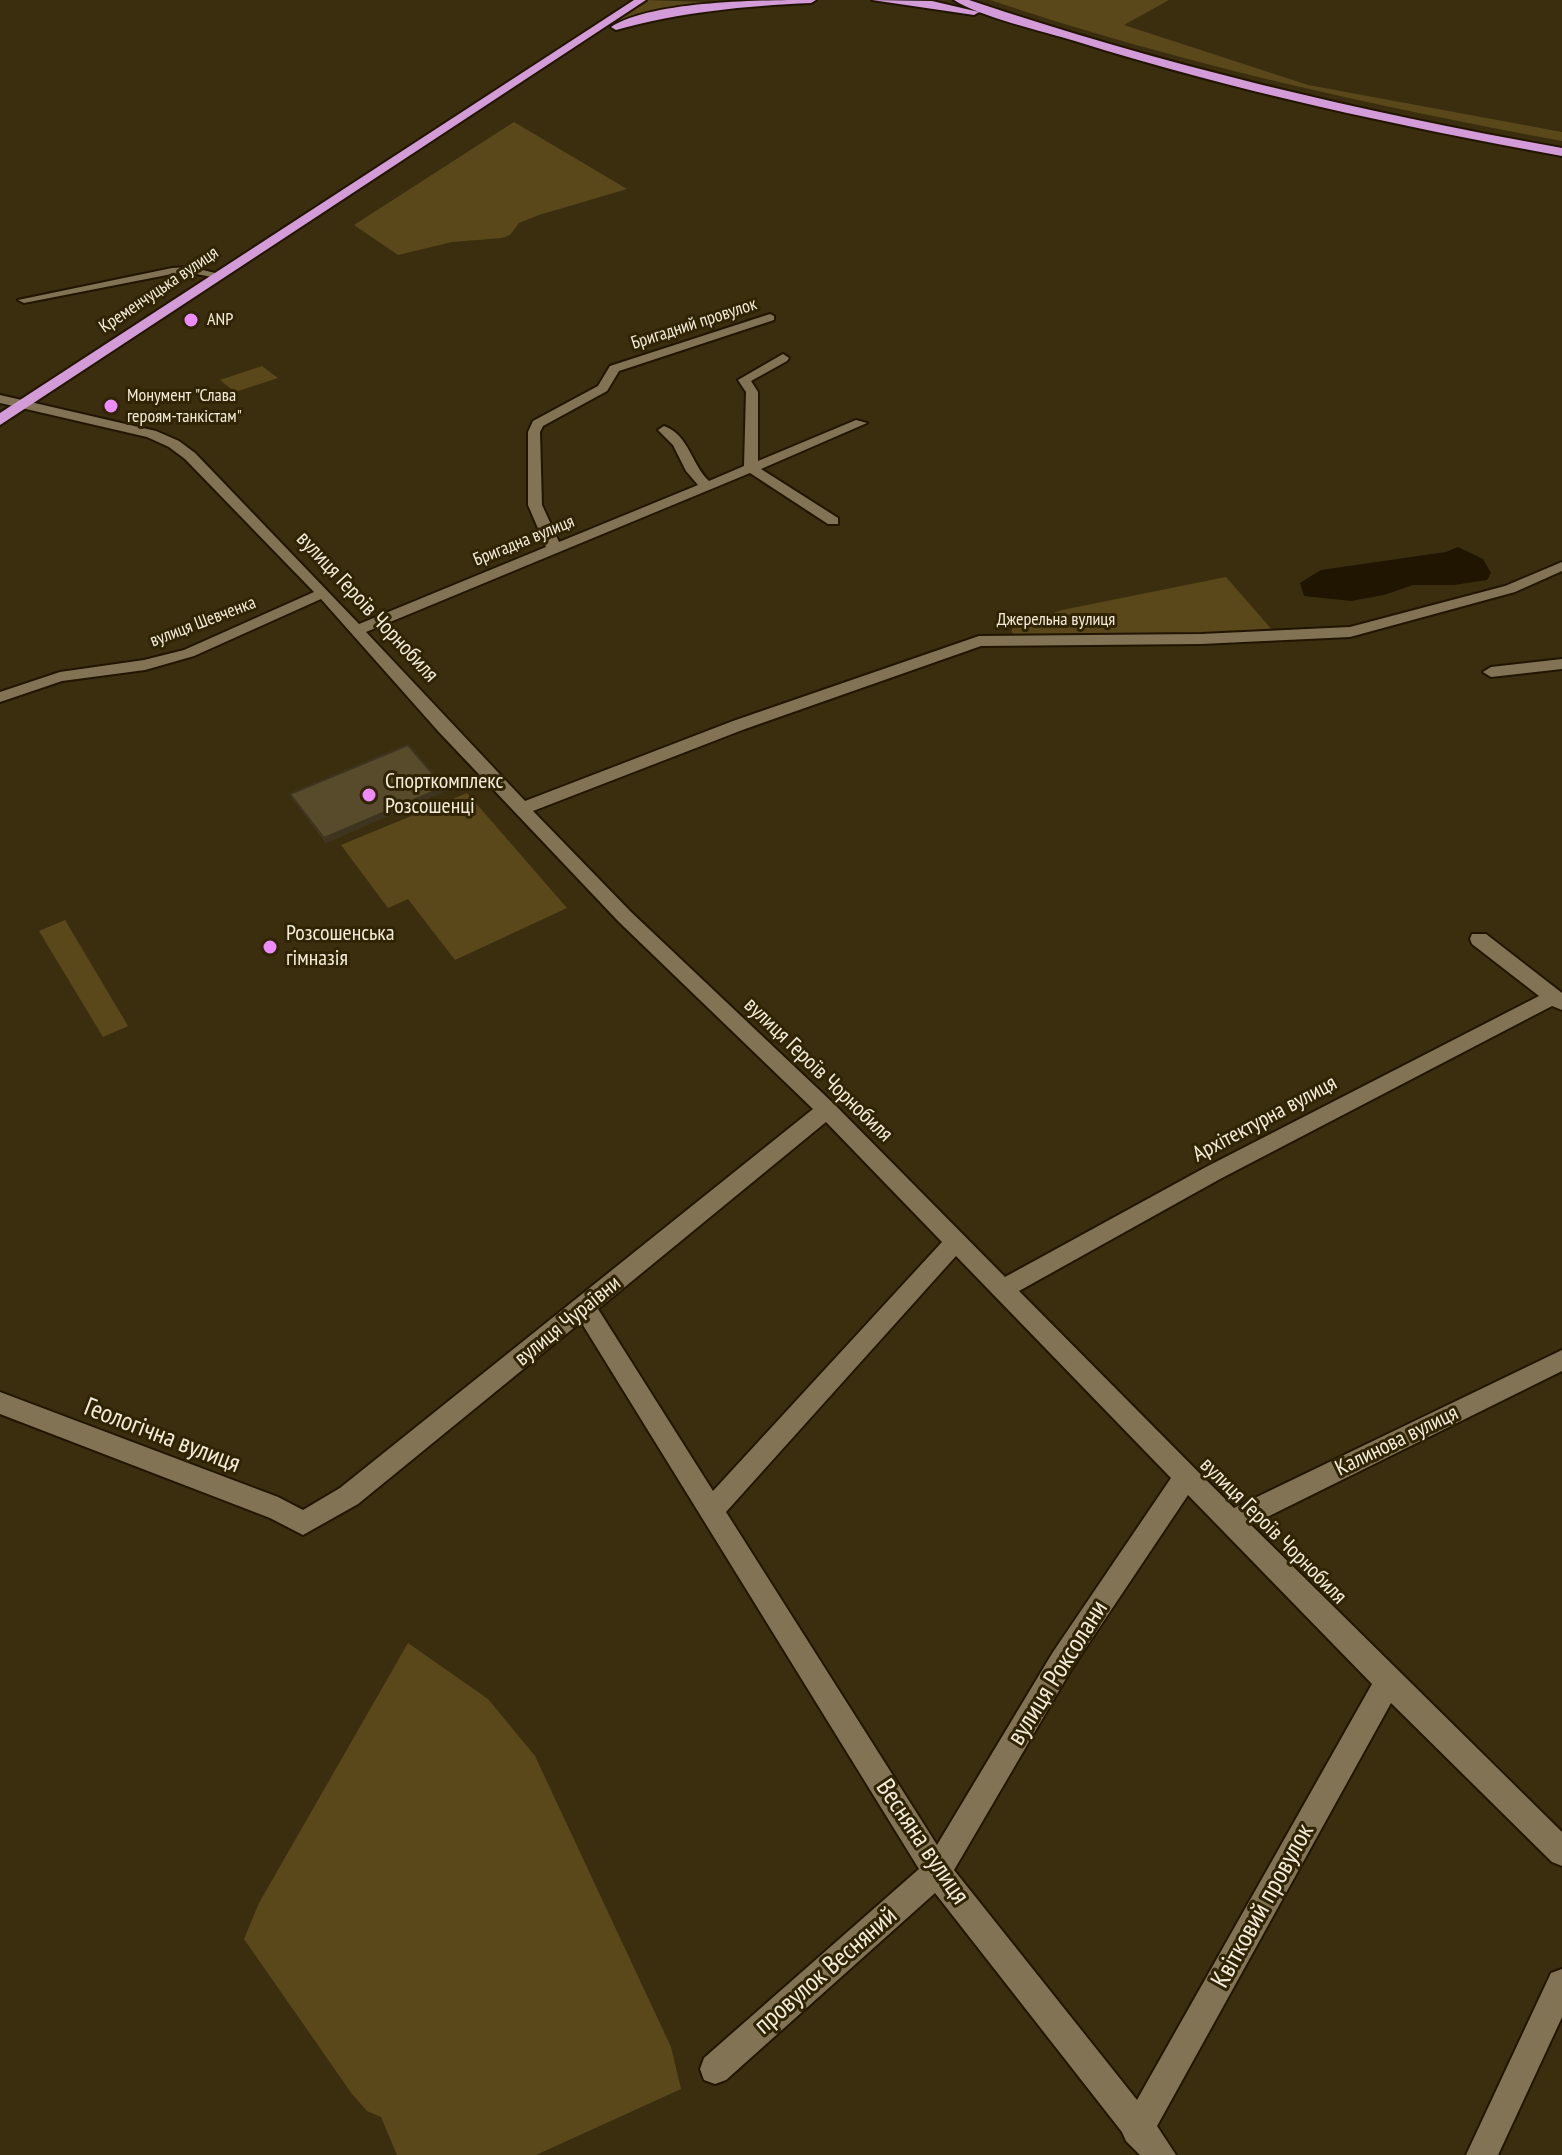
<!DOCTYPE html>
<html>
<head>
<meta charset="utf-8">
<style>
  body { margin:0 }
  canvas { display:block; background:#3a2e0f }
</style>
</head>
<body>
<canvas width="1562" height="2155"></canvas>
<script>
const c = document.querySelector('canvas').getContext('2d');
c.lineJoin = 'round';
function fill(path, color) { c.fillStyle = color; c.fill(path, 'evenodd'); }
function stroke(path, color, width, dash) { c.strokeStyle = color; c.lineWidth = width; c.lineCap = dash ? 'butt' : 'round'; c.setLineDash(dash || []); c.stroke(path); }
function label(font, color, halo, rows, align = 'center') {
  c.font = font + ' "PT Sans Narrow",sans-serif'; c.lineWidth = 6; c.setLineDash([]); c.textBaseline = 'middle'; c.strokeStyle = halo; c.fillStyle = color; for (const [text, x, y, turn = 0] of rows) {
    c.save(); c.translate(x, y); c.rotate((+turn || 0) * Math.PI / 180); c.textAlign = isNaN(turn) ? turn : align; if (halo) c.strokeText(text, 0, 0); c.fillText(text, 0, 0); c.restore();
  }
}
const green = new Path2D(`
  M 647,0 L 727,3 L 624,21 L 605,28 Z
  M 990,0 L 1169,0 L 1124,25 L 1308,85 L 1562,132 L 1562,141 C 1369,105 1177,63 990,0 Z
  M 514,122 L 627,189 L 539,215 L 519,223 L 510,235 L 502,238 L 452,242 L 398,255 L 354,225 Z
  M 262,366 L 278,378 L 235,392 L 220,380 Z
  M 1226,577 L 1273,631 L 1248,635 L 1038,636 L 1016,635 L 1011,632 L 1013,627 L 1062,610 Z
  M 467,793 L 567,908 L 455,960 L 408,899 L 388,908 L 341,845 Z
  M 65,920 L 128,1026 L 103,1037 L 39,931 Z
  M 408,1643 L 488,1699 L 535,1756 L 671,2047 L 681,2089 L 536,2155 L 397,2155 L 381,2117 L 367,2111 L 352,2094 L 244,1939 L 259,1903 Z`);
const water = new Path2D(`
  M 1458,547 L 1483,559 L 1491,573 L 1487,580 L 1454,585 L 1413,585 L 1384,595 L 1351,601 L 1304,596 L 1300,583 L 1321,570 L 1446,552 Z`);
const street = new Path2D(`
  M 191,267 L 223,275 L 217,278 L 191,273 L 172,274 L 24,303 L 18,300 L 172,268 Z
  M 770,314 L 774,316 L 774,320 L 619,371 L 607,391 L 543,426 L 540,432 L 542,505 L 559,542 L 698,485 L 686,471 L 673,445 L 658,430 L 664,426 C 689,435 691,464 709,481 L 744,466 L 746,392 L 738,380 L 783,354 L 789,358 L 787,361 L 751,381 L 758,392 L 758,461 L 856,420 L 867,423 L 761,469 L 838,518 L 838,524 L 828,524 L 750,473 L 366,632 L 525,801 L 733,721 L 979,636 L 1201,634 L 1350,627 L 1505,586 L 1562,562 L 1562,571 L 1515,592 L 1350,637 L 1201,644 L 981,646 L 745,729 L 533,811 L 631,912 L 834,1104 L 1005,1277 L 1206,1167 L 1539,996 L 1472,944 L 1470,939 L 1472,934 L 1486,934 L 1562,993 L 1562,1010 L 1552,1006 L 1220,1179 L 1019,1291 L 1234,1508 L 1562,1350 L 1562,1371 L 1251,1525 L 1562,1832 L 1562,1866 L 1552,1862 L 1391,1703 L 1157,2126 L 1176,2155 L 1140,2155 L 1126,2141 L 1122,2132 L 935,1893 L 726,2080 L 715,2084 L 704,2080 L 700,2069 L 704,2058 L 919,1869 L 581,1322 L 358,1504 L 303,1535 L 270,1518 L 0,1414 L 0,1392 L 278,1497 L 303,1510 L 340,1488 L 813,1109 L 619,922 L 438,731 L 321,599 L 194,656 L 145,670 L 62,681 L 0,702 L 0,692 L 60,672 L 144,660 L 184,650 L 314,592 L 185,459 L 169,447 L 147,437 L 0,403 L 0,395 L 156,431 L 179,441 L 195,453 L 359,624 L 546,547 L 528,505 L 528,432 L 533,421 L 598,386 L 610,366 ZM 826,1122 L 942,1242 L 713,1491 L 598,1309 ZM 956,1256 L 1171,1478 L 1053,1652 L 937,1845 L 726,1512 ZM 1188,1495 L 1372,1684 L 1137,2100 L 954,1870 L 1071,1670 Z
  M 1562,659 L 1562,669 L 1491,677 L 1483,672 L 1491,667 Z
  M 1562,1969 L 1562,2017 L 1498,2155 L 1466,2155 L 1551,1973 Z`);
const highway = new Path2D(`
  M 634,0 L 646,0 L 0,425 L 0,413 Z
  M 816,0 L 811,3 C 744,6 681,12 616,30 L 611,27 C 653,0 765,0 816,0 Z
  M 872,0 L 932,1 L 979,12 L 974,15 Z
  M 954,0 L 969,0 C 1163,65 1360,112 1562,148 L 1562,156 C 1398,126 1234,91 1075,41 C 1045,32 978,16 954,0 Z`);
const wall = new Path2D(`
  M 445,791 L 326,843 L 292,798 L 290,794 Z`);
const shadedWall = new Path2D(`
  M 444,787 L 445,791 L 326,843 L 324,838 Z`);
const building = new Path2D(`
  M 408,745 L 444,787 L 324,838 L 290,794 Z`);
const markers = [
  [191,320,8,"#ed8cf9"],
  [111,406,8,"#ed8cf9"],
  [369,795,8,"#ed8cf9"],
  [270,947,8,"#ed8cf9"]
];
const farStreetnames = [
  ["Кременчуцька вулиця",159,290,-34],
  ["Бригадний провулок",694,324,-18],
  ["Бригадна вулиця",524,541,-22],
  ["Джерельна вулиця",1056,620],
  ["вулиця Шевченка",203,622,-21]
];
const farPoinames = [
  ["ANP",207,320],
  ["Монумент \"Слава",127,396],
  ["героям-танкістам\"",127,417]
];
const streetNames = [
  ["вулиця Героїв Чорнобиля",367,607,47],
  ["вулиця Героїв Чорнобиля",818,1070,44],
  ["Архітектурна вулиця",1265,1119,-28],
  ["вулиця Чураївни",568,1321,-39],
  ["Калинова вулиця",1397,1441,-26],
  ["вулиця Героїв Чорнобиля",1273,1531,45]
];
const poiNames = [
  ["Спорткомплекс",385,782],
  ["Розсошенці",385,807],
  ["Розсошенська",286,934],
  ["гімназія",286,959]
];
const nearStreetnames = [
  ["Геологічна вулиця",162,1436,21],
  ["вулиця Роксолани",1058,1673,-58],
  ["Весняна вулиця",922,1842,56],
  ["Квітковий провулок",1263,1906,-61],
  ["провулок Весняний",826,1971,-41]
];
fill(green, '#5a481a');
fill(water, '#1f1500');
stroke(street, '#211500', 4);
stroke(highway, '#211500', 4);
fill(street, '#817353');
fill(highway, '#d39cd9');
fill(wall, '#4c4026');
fill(shadedWall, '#3e341f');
fill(building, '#584b2c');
stroke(building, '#3e341f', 2);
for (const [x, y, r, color] of markers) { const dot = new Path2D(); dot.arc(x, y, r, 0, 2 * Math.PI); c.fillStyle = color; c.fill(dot); stroke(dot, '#302404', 3); }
label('18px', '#f4ecda', '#302404', farStreetnames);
label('18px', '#f4ecda', '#302404', farPoinames, 'left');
label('22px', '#f4ecda', '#302404', streetNames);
label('22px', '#f4ecda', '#302404', poiNames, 'left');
label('26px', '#f4ecda', '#302404', nearStreetnames);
</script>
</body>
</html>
